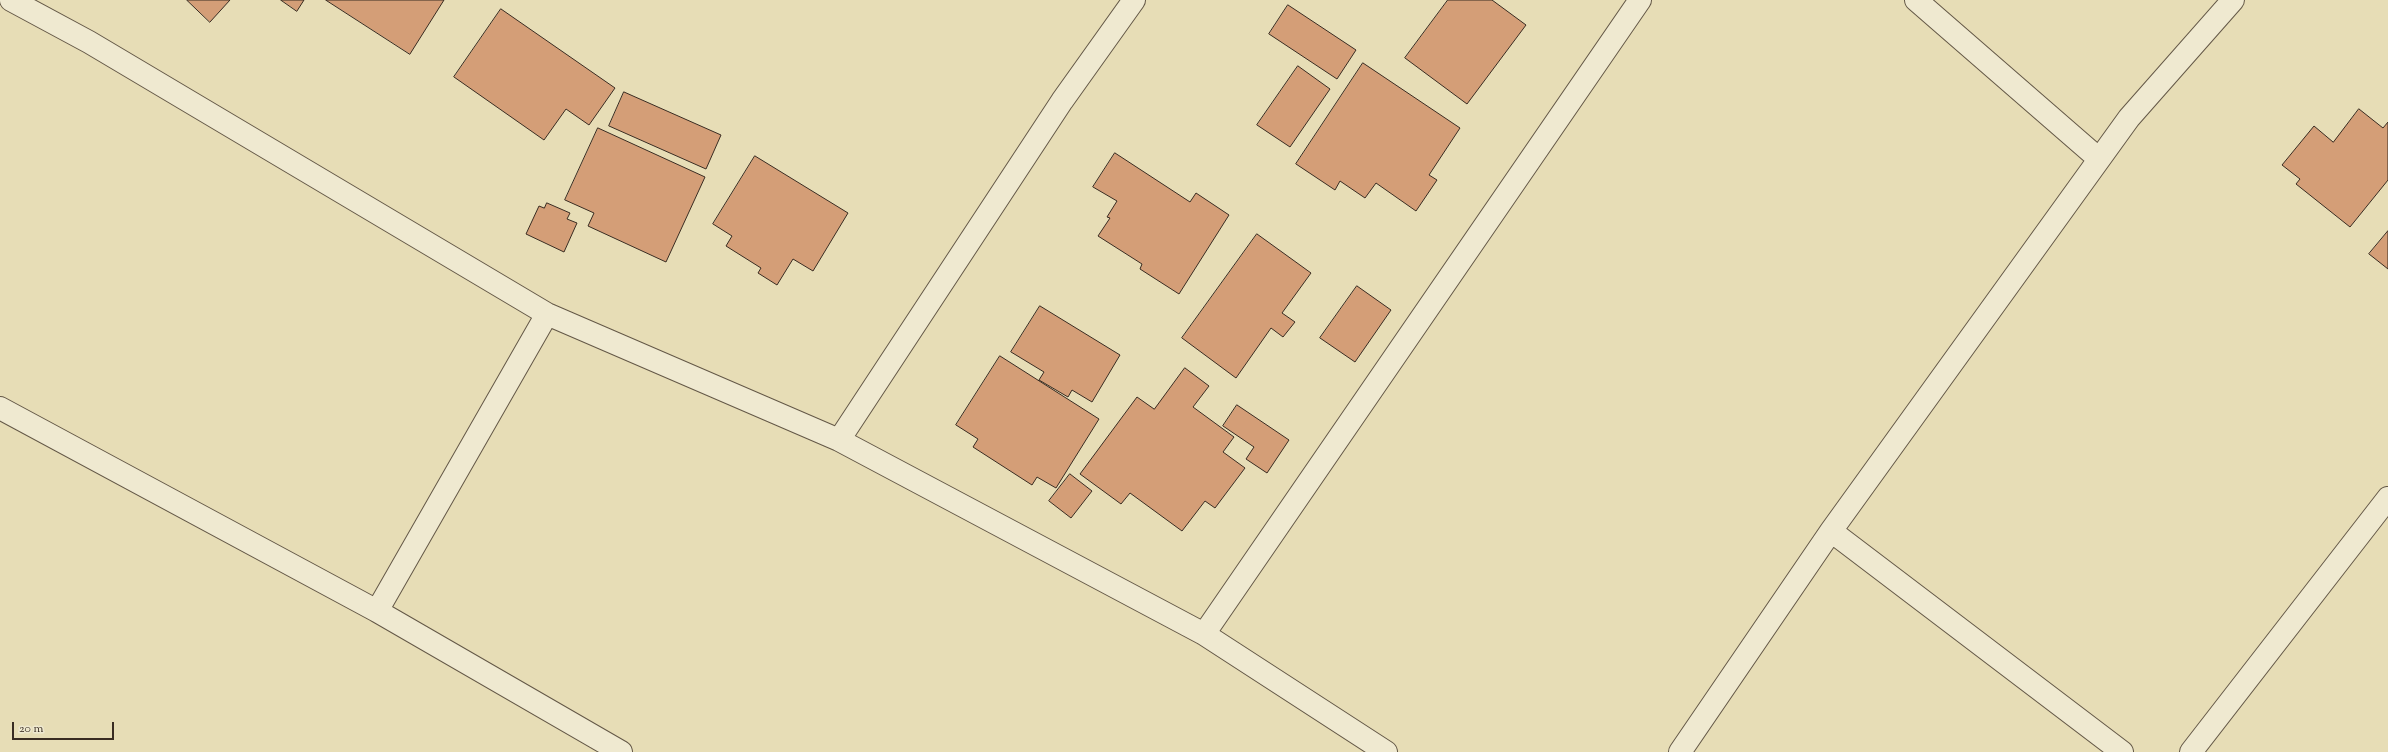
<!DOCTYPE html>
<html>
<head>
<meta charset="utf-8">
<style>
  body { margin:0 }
  #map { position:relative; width:2388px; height:752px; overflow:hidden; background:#e7ddb6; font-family:"Sorts Mill Goudy",serif }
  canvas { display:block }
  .scale { position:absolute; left:12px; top:722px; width:102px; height:18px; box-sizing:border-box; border:2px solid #392c22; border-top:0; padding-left:5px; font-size:12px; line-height:14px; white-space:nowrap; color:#392c22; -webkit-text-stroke:3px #efe9d0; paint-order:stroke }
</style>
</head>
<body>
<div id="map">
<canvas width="2388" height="752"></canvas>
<div class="scale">20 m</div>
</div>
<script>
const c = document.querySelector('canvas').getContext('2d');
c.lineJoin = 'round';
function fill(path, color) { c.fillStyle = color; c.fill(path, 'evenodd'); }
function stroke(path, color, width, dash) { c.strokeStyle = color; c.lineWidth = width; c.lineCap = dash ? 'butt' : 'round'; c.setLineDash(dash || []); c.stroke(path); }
const building = new Path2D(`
  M 187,0 L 230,0 L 210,22 Z
  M 281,0 L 304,0 L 297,11 Z
  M 326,0 L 444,0 L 410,54 Z
  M 1448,0 L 1492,0 L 1526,25 L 1467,104 L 1405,58 Z
  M 1288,5 L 1356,50 L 1337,79 L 1269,34 Z
  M 501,9 L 615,88 L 589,125 L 566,109 L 544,140 L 454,77 Z
  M 1363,63 L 1460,128 L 1429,175 L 1437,180 L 1416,211 L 1376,183 L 1365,198 L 1340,181 L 1335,190 L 1296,164 Z
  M 1298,66 L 1330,89 L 1290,147 L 1257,125 Z
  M 624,92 L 721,135 L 706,169 L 609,126 Z
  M 2359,109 L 2383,128 L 2388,122 L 2388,180 L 2350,227 L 2296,184 L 2300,179 L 2282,165 L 2314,126 L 2333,142 Z
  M 598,128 L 705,177 L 666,262 L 588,226 L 594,213 L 565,200 Z
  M 1115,153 L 1190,202 L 1196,193 L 1229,215 L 1179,294 L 1140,269 L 1142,264 L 1098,236 L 1110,218 L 1107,217 L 1117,201 L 1093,187 Z
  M 755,156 L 848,213 L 813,271 L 793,259 L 777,285 L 758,273 L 761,268 L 726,246 L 732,236 L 713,224 Z
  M 547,203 L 570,213 L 567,219 L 577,223 L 564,252 L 526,234 L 539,206 L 544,208 Z
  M 2388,231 L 2388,269 L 2369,254 Z
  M 1257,234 L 1311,273 L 1282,313 L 1295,322 L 1283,337 L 1271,328 L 1236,378 L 1182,338 Z
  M 1357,286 L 1391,310 L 1355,362 L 1320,338 Z
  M 1040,306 L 1120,355 L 1092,402 L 1072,390 L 1068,397 L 1039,380 L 1044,372 L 1011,352 Z
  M 1000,356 L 1099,419 L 1056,488 L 1037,477 L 1032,485 L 973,447 L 978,439 L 956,425 Z
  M 1185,368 L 1209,386 L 1193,407 L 1234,437 L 1223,452 L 1245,468 L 1215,508 L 1205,501 L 1182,531 L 1130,493 L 1121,504 L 1080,474 L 1137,397 L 1154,409 Z
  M 1237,405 L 1289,440 L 1267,473 L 1246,459 L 1254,447 L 1223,426 Z
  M 1070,474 L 1092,491 L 1071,518 L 1049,501 Z`);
const minor = new Path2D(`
  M 11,0 L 89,42 L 547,314 L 839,440 L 1204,634 L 1386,752
  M 1916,0 L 2099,159
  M 0,408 L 377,611 L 621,752
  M 839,440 L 1062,101 L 1134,0
  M 1831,531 L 2122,752
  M 377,611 L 547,314
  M 1204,634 L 1640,0
  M 1680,752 L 1831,531 L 2129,118 L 2233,0
  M 2191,752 L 2388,498`);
fill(building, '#d49e77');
stroke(building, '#392c22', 1);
stroke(minor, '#645847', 24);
stroke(minor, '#efe9d0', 22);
</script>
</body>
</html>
